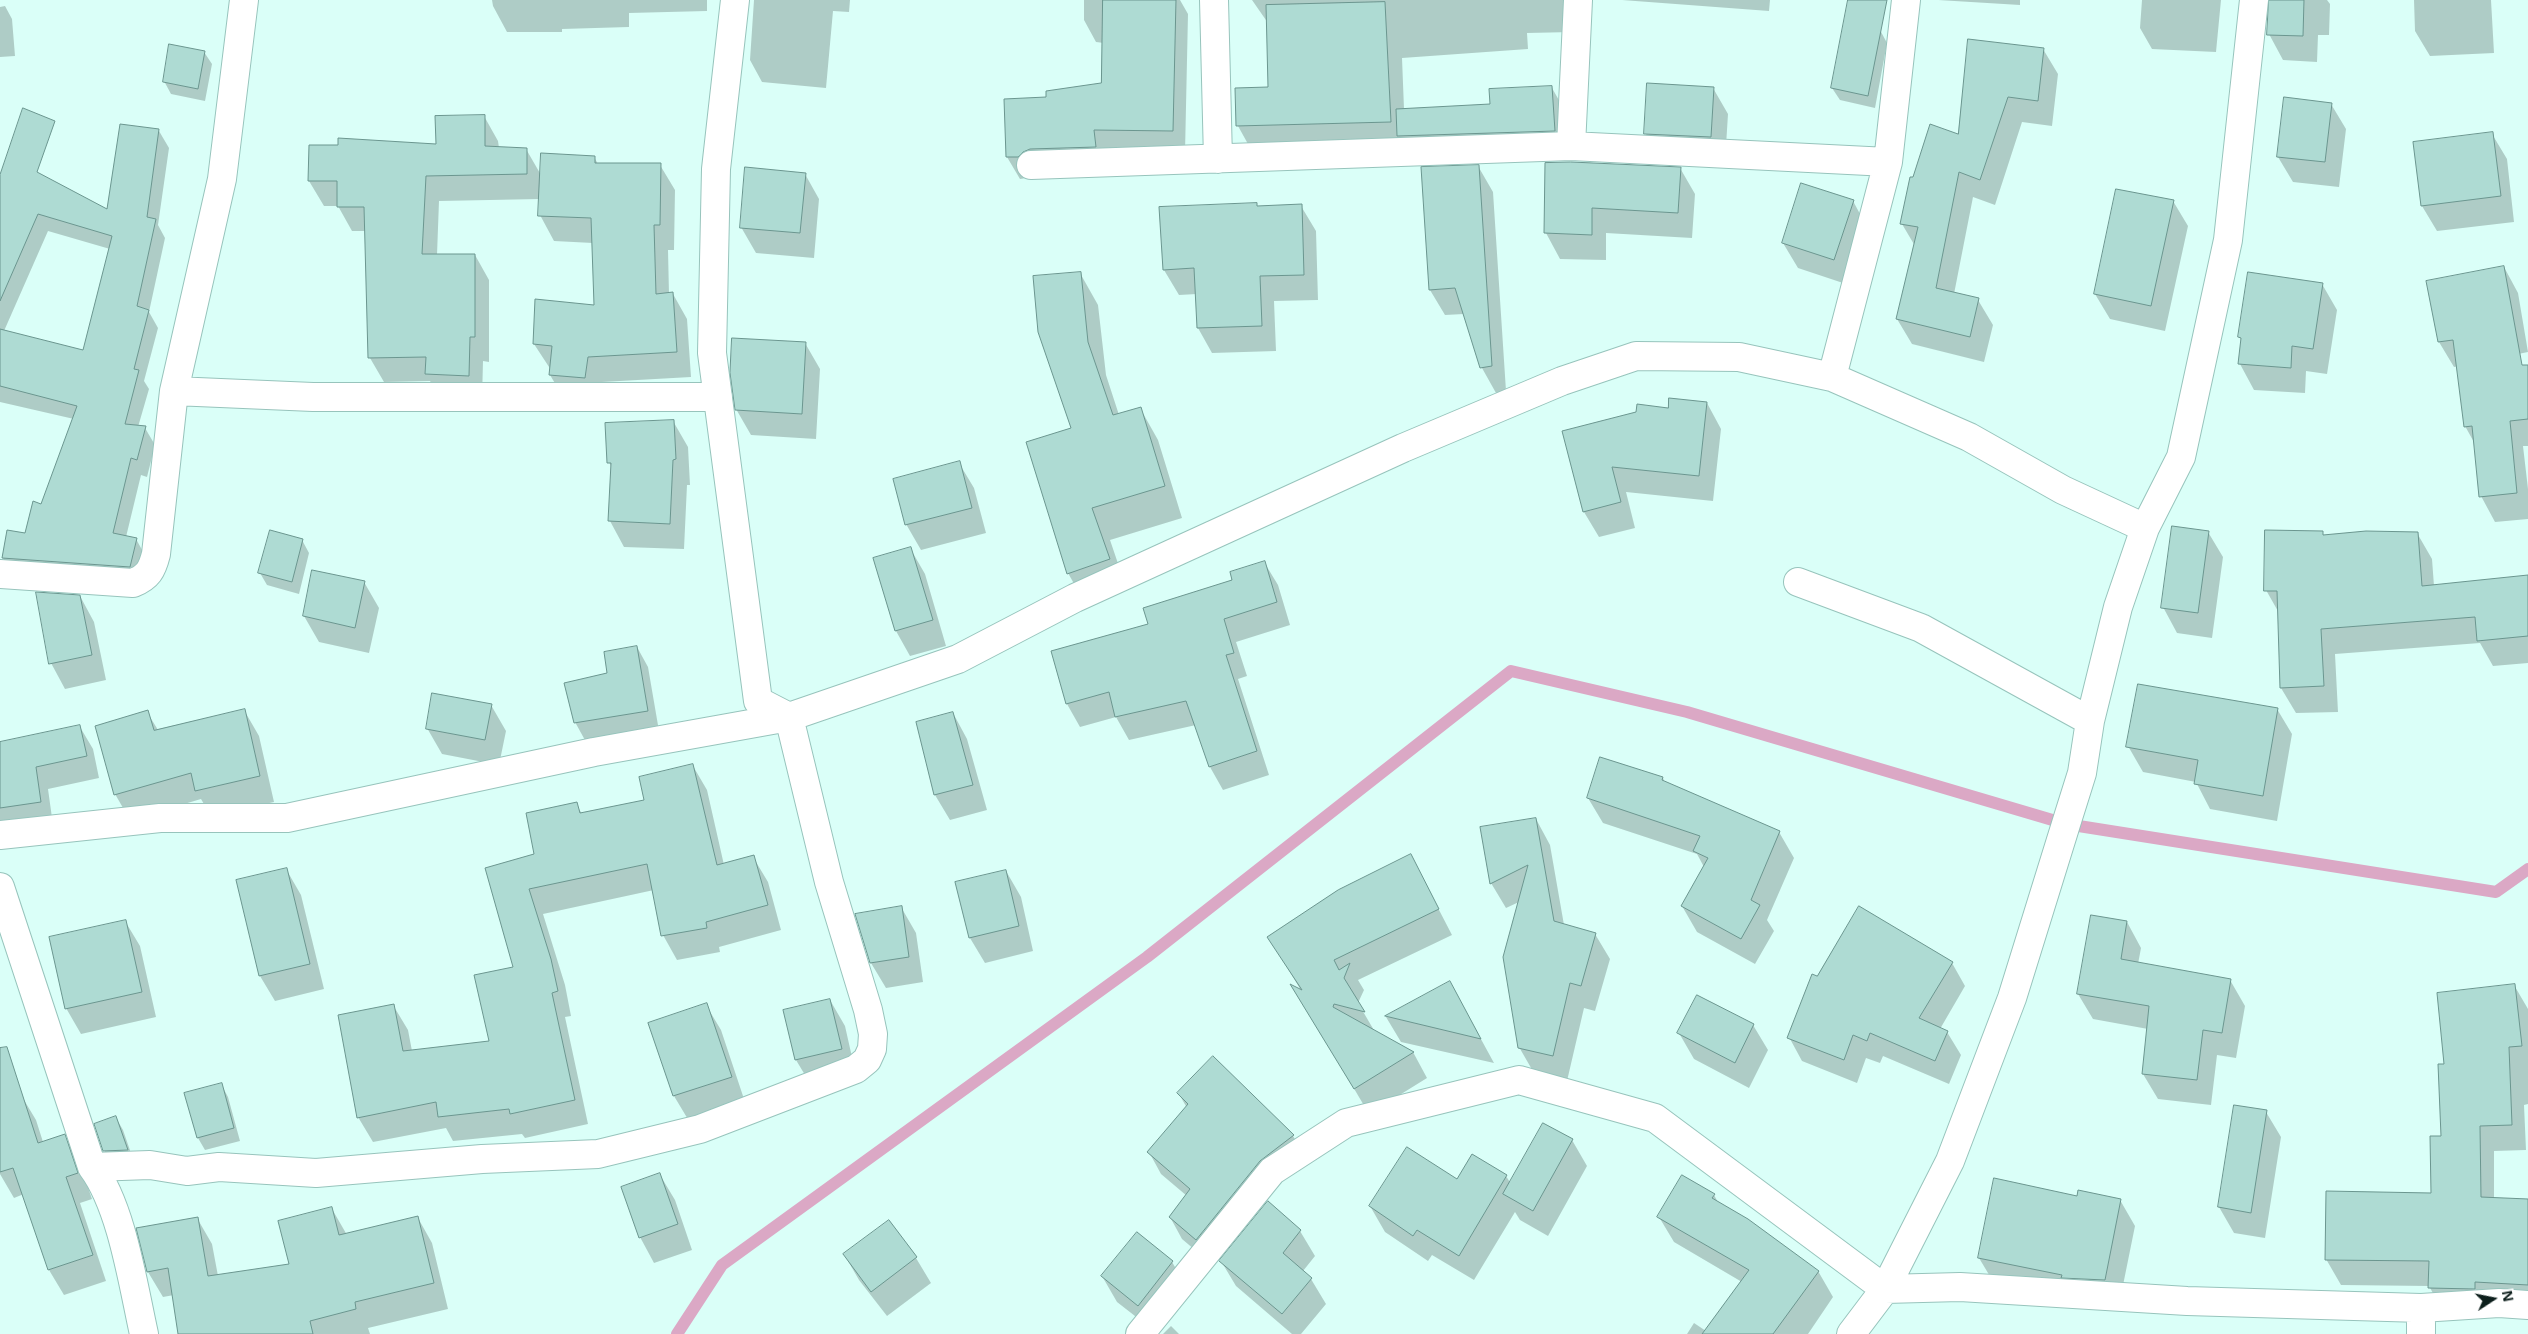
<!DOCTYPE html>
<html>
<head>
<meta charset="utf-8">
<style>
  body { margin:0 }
  #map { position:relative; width:2528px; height:1334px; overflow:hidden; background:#dafff8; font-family:"Open Sans",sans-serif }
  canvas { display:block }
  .north { position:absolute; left:2468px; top:1274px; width:50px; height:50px; -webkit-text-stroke:4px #fff; paint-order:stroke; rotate:79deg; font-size:14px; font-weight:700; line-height:20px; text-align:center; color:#0d1f1c }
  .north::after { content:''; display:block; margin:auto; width:18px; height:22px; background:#0d1f1c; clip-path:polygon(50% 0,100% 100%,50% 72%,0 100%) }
</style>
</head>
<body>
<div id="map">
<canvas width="2528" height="1334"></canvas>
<div class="north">N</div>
</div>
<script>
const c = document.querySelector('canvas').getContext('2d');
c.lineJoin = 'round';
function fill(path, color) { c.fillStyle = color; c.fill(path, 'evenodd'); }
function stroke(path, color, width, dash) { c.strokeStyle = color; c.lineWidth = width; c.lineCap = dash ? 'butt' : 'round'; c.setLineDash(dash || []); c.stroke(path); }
const shadow = new Path2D(`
  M 492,0 L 707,0 L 707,11 L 629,13 L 629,27 L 562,29 L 562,32 L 507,32 L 493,6 Z
  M 754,0 L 850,0 L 849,12 L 833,11 L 826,88 L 762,82 L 750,60 Z
  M 1084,0 L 1180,0 L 1188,14 L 1185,153 L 1020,179 L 1007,157 L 1048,98 L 1103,84 L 1104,43 L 1096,42 L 1084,20 Z
  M 1252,0 L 1572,0 L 1573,32 L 1527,33 L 1528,49 L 1402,58 L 1404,109 L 1491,106 L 1552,88 L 1564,109 L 1567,152 L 1253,153 L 1238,126 L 1270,88 L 1268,23 Z
  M 1622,0 L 1770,0 L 1769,11 Z
  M 1938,0 L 2020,0 L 2020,5 Z
  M 2142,0 L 2221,0 L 2216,52 L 2152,49 L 2140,28 Z
  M 2270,0 L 2327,0 L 2330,4 L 2329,35 L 2318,35 L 2317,62 L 2283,60 L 2269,34 Z
  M 2414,0 L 2491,0 L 2494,53 L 2430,56 L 2415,31 Z
  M 5,6 L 12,19 L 15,56 L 0,57 L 0,7 Z
  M 1880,30 L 1887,43 L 1875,108 L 1840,100 L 1832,88 Z
  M 2043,49 L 2058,74 L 2052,126 L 2022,122 L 1995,205 L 1973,197 L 1954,294 L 1978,300 L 1993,325 L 1984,362 L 1912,344 L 1897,319 L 1915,246 L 1902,224 L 1913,179 Z
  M 204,52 L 212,64 L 205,101 L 171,94 L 164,81 Z
  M 1713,88 L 1728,114 L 1725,162 L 1660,159 L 1646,134 Z
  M 2331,104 L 2346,129 L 2339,187 L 2293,182 L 2278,157 Z
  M 484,116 L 498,141 L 499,148 L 526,149 L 541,175 L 594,157 L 598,164 L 660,165 L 675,190 L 674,250 L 668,250 L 669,294 L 673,294 L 687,319 L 691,377 L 602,382 L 599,403 L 565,400 L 550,375 L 551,370 L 534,344 L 595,306 L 593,243 L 554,241 L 540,215 L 540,199 L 439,201 L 437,255 L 475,255 L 489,280 L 489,362 L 483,361 L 482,400 L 441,399 L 430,381 L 384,382 L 370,358 L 366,231 L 352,231 L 338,206 L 324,206 L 309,181 L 437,145 Z
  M 159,131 L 169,148 L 158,225 L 165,238 L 149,312 L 158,328 L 144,381 L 149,389 L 138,427 L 145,428 L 155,445 L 147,477 L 141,475 L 126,537 L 136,539 L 146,557 L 140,584 L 13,575 L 3,558 L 8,531 L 26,535 L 42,505 L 74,419 L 0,402 L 0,184 L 108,211 ZM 48,231 L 110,249 L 84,352 L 4,331 Z
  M 2492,134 L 2507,159 L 2514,222 L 2437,231 L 2422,206 L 2415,143 Z
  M 1546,164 L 1680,168 L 1695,194 L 1692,238 L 1606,233 L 1606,260 L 1560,259 L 1546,233 Z
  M 1478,166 L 1493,192 L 1506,391 L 1496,393 L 1482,368 L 1464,314 L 1445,315 L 1430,290 Z
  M 805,174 L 819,199 L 814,258 L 756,253 L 741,227 Z
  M 1853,201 L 1867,227 L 1849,285 L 1798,268 L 1783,243 Z
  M 2173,201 L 2188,226 L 2165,331 L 2110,319 L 2095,294 Z
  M 1301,206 L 1316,231 L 1318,300 L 1274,301 L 1276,351 L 1212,353 L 1198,328 L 1197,294 L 1179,295 L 1164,270 L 1257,207 Z
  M 2504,267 L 2518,293 L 2528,352 L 2454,367 L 2439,342 L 2428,282 Z
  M 1080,273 L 1098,305 L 1106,375 L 1119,415 L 1140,408 L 1158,440 L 1182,518 L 1110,540 L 1127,590 L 1086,605 L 1068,573 Z
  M 2322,284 L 2337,310 L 2327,374 L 2306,371 L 2305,393 L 2254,390 L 2240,364 L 2242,341 L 2240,337 Z
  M 805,343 L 820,369 L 816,439 L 751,435 L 736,409 Z
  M 2528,377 L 2528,446 L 2523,446 L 2528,489 L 2528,519 L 2495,522 L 2481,496 L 2475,444 L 2465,426 Z
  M 1707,403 L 1721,429 L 1713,501 L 1626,492 L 1635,528 L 1599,537 L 1584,512 L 1564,432 Z
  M 673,421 L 688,447 L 690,485 L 687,485 L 684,549 L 624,547 L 610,521 L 612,468 L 609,462 Z
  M 959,463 L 974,488 L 986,533 L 921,550 L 906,524 Z
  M 2208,532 L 2223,557 L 2212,638 L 2177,633 L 2163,607 Z
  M 2322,532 L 2324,536 L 2417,533 L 2432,559 L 2434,586 L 2528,576 L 2528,663 L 2493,666 L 2480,643 L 2335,654 L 2338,712 L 2296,713 L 2281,688 L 2279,613 L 2266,590 Z
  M 302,540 L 309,553 L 299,594 L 267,585 L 260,573 Z
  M 910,548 L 925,574 L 946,646 L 910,656 L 896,631 L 875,559 Z
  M 1264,562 L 1278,585 L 1290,625 L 1236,642 L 1247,676 L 1238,679 L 1269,775 L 1223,790 L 1210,767 L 1196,725 L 1129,740 L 1116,717 L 1080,727 L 1067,704 L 1150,624 Z
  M 364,582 L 379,608 L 369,653 L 319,642 L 304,616 Z
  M 80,596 L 94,622 L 106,680 L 65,689 L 51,663 Z
  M 637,647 L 648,667 L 659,731 L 586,742 L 575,722 L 609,674 Z
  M 491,705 L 506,731 L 499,765 L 442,754 L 427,728 Z
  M 2277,709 L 2292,734 L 2277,821 L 2210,809 L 2196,782 L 2143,772 L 2128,746 Z
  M 244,710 L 259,736 L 274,802 L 211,816 L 201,799 L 130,820 L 115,794 L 147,712 L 158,730 Z
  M 953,713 L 967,739 L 987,810 L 950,820 L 935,795 L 918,723 Z
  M 80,727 L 93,749 L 99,778 L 48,789 L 53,825 L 0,831 L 0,743 Z
  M 693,766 L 707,790 L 724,865 L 753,857 L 768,882 L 781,930 L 719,947 L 720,952 L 677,960 L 663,935 L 654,890 L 543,914 L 565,985 L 571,1016 L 565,1017 L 588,1124 L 525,1138 L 522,1134 L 453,1141 L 446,1128 L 373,1142 L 358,1117 L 393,1005 L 408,1030 L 412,1051 L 490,1042 L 515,968 L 487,869 L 536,855 L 576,804 L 582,814 L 646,801 Z
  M 1663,778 L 1665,783 L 1779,832 L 1794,858 L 1767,920 L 1774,931 L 1755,964 L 1697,932 L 1682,906 L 1704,867 L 1697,854 L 1603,823 L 1588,798 Z
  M 1536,819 L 1550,845 L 1564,925 L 1595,934 L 1610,959 L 1595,1011 L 1584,1008 L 1567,1081 L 1534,1073 L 1519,1047 L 1519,902 L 1506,908 L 1491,883 Z
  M 1411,856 L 1452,935 L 1358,980 L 1364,990 L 1358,1003 L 1375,1032 L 1413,1052 L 1427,1078 L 1369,1114 L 1307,1009 L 1302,992 L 1269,937 Z
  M 286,869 L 301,895 L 324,989 L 275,1001 L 260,976 L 238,881 Z
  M 1006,871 L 1021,897 L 1033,951 L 985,963 L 970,938 Z
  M 901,907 L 916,933 L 923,982 L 886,988 L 871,963 Z
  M 125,921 L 140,946 L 156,1017 L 81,1034 L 66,1008 Z
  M 2127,922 L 2141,948 L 2138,964 L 2230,980 L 2245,1006 L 2236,1058 L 2217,1055 L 2211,1105 L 2158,1099 L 2143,1074 L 2148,1029 L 2093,1019 L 2078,994 Z
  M 1952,963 L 1965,986 L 1940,1029 L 1947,1032 L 1961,1055 L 1949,1084 L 1883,1056 L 1880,1063 L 1866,1058 L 1857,1083 L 1802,1061 L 1789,1037 L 1818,978 Z
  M 1449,983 L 1464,1008 L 1494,1063 L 1401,1042 L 1386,1017 Z
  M 2514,985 L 2528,1009 L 2528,1104 L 2524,1105 L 2526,1150 L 2494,1151 L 2494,1198 L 2528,1200 L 2528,1309 L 2444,1313 L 2429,1286 L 2341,1285 L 2326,1259 L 2432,1195 L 2443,1138 L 2445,1065 Z
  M 830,1000 L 845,1026 L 856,1075 L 811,1085 L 796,1060 L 785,1011 Z
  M 706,1005 L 721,1030 L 745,1102 L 689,1121 L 674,1096 Z
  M 1753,1025 L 1768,1050 L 1749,1088 L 1694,1059 L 1679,1033 Z
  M 0,1047 L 21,1095 L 36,1120 L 43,1142 L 64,1135 L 79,1161 L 92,1199 L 80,1203 L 106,1281 L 64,1295 L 49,1270 L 24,1194 L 14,1198 L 0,1174 Z
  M 1213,1058 L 1293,1136 L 1306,1157 L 1272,1183 L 1208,1261 L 1182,1239 L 1170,1217 L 1187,1196 L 1161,1174 L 1149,1152 L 1187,1108 L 1179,1094 Z
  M 221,1084 L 228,1097 L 240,1141 L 205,1150 L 198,1138 L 186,1094 Z
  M 2266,1112 L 2281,1137 L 2265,1238 L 2234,1233 L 2219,1207 Z
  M 116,1118 L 123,1130 L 134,1162 L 112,1163 L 104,1150 Z
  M 1572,1140 L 1587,1166 L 1548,1236 L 1520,1220 L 1515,1212 L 1474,1280 L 1432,1255 L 1428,1261 L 1385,1232 L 1370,1206 L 1458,1181 L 1506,1176 L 1511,1184 Z
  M 660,1175 L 675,1200 L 692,1250 L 654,1263 L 640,1237 Z
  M 1714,1195 L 1719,1204 L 1818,1271 L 1833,1297 L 1808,1334 L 1687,1334 L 1694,1323 L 1706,1331 L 1742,1282 L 1674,1242 L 1659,1217 Z
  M 2078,1198 L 2120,1200 L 2135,1226 L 2119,1305 L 1994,1283 L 1979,1258 Z
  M 1268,1203 L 1300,1231 L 1315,1256 L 1303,1271 L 1311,1279 L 1326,1304 L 1301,1334 L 1292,1334 L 1236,1286 L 1221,1261 Z
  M 332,1209 L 347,1235 L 418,1218 L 432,1243 L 448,1309 L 368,1328 L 370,1334 L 182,1334 L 174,1295 L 163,1297 L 148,1272 L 197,1218 L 212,1244 L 218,1276 L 290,1265 Z
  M 844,1254 L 916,1258 L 931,1283 L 887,1316 L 859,1280 Z
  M 1172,1262 L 1187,1287 L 1153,1330 L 1117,1302 L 1102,1276 Z
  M 1171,1326 L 1179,1334 L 1163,1334 Z`);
const stream = new Path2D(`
  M 677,1334 L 722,1265 L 1147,957 L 1511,671 L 1687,712 L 2066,824 L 2496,892 L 2528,869`);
const building = new Path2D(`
  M 1103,0 L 1176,0 L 1173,131 L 1094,130 L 1096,147 L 1030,149 L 1023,152 L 1018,157 L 1006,157 L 1004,99 L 1046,97 L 1046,91 L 1101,83 Z
  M 1848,0 L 1887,0 L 1868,96 L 1831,88 Z
  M 2269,0 L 2304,0 L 2303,36 L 2267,35 Z
  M 1385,2 L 1391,122 L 1236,126 L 1235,88 L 1268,87 L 1266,5 Z
  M 1968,39 L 2044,48 L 2038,101 L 2008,97 L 1980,180 L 1959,172 L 1936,288 L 1979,298 L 1970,337 L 1896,319 L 1918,227 L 1900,224 L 1910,177 L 1913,177 L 1930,124 L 1958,134 Z
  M 169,44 L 205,51 L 198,89 L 163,82 Z
  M 1647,83 L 1714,87 L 1711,137 L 1644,134 Z
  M 1552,86 L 1555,131 L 1397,136 L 1396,109 L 1490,104 L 1489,89 Z
  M 2284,97 L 2332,103 L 2325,162 L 2277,157 Z
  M 23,108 L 55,121 L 37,172 L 107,209 L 120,124 L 159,129 L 147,217 L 156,219 L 137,306 L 149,310 L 134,369 L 139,370 L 125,424 L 146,426 L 137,460 L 131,458 L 113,533 L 137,538 L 130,567 L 2,558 L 7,530 L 25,533 L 33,501 L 41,504 L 77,406 L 0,386 L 0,329 L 83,350 L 112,236 L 38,214 L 0,301 L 0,175 Z
  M 485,115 L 485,146 L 527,148 L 527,174 L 426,176 L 422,254 L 475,254 L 475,337 L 470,337 L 469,376 L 425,374 L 426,357 L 368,358 L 364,207 L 337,207 L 337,181 L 308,181 L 309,145 L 338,145 L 338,138 L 436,144 L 435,116 Z
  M 2493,132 L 2501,196 L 2421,206 L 2413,142 Z
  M 541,153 L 595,156 L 595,163 L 661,163 L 660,225 L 654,225 L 656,294 L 673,292 L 677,352 L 588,357 L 585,378 L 549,375 L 552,346 L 533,344 L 535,299 L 594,305 L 591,218 L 538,216 Z
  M 1571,162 L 1681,167 L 1678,213 L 1592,208 L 1592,235 L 1544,233 L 1545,163 Z
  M 1479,165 L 1492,366 L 1480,368 L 1455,288 L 1429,290 L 1421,167 Z
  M 745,167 L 806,173 L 800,233 L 740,228 Z
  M 1801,183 L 1854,200 L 1834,260 L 1782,243 Z
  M 2116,189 L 2174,200 L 2151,306 L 2094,294 Z
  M 1257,203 L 1257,206 L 1302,204 L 1304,275 L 1260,276 L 1262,326 L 1197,328 L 1194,268 L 1163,270 L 1159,207 Z
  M 2504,266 L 2522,365 L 2528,365 L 2528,419 L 2510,421 L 2517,493 L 2479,497 L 2472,426 L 2464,427 L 2453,340 L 2438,342 L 2426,281 Z
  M 1081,272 L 1088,342 L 1113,415 L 1141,407 L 1165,486 L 1092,508 L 1110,559 L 1067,574 L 1026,442 L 1071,428 L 1038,332 L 1033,276 Z
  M 2248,272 L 2323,283 L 2313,349 L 2292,346 L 2291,368 L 2238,364 L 2241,338 L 2238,337 Z
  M 732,338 L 806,342 L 802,414 L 735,410 L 730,373 Z
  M 1669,398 L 1707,402 L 1699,476 L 1612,467 L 1621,502 L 1583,512 L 1562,431 L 1636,412 L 1637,404 L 1668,408 Z
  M 674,420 L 676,459 L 673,460 L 670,524 L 608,521 L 611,463 L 607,463 L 605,423 Z
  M 960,461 L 972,508 L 905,525 L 893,479 Z
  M 2172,526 L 2209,531 L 2198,613 L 2161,608 Z
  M 270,530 L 303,539 L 292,582 L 258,573 Z
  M 2265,530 L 2323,531 L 2323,535 L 2366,531 L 2418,532 L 2422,586 L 2528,575 L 2528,636 L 2477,641 L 2475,617 L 2321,629 L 2324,686 L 2280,688 L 2277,591 L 2264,591 Z
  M 911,547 L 933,620 L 895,631 L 873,558 Z
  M 1265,561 L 1277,602 L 1224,619 L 1234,653 L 1226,655 L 1257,751 L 1209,767 L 1186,701 L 1115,717 L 1109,692 L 1066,704 L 1051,651 L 1148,624 L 1143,608 L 1232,580 L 1230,572 Z
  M 312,570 L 365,581 L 355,628 L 303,616 Z
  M 36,592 L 80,595 L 92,655 L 49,664 Z
  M 637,646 L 648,711 L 574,723 L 564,683 L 607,673 L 604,652 Z
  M 2138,684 L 2278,708 L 2263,796 L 2194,784 L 2198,760 L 2126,747 Z
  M 432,693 L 492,704 L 485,740 L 426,729 Z
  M 245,709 L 260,776 L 195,791 L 191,773 L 114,795 L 95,726 L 148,710 L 154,730 Z
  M 953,712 L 973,785 L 934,795 L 916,722 Z
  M 80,725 L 87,756 L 36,767 L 41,802 L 0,808 L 0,742 Z
  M 1600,757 L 1663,777 L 1662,780 L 1780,831 L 1751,900 L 1760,905 L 1741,939 L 1681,906 L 1708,858 L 1693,851 L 1700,836 L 1587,798 Z
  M 693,764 L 717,865 L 754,855 L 768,905 L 706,922 L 707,928 L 661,936 L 647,864 L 529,889 L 551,959 L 558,991 L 552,993 L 575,1100 L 510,1114 L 509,1109 L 438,1117 L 436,1102 L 357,1118 L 338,1015 L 394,1004 L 403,1051 L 489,1041 L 474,975 L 513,967 L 485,868 L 534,854 L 526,813 L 577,802 L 580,813 L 644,800 L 639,777 Z
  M 1536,818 L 1554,921 L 1596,933 L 1581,986 L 1570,983 L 1553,1056 L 1518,1048 L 1503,957 L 1528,865 L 1490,884 L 1480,827 Z
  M 1411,854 L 1439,909 L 1334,960 L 1339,970 L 1350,963 L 1344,978 L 1365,1012 L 1334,1004 L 1333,1007 L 1414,1052 L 1354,1089 L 1290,984 L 1302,990 L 1267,937 L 1338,890 Z
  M 287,868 L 310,964 L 259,976 L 236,880 Z
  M 1006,870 L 1019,926 L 969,938 L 955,882 Z
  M 902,906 L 909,957 L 870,963 L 855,914 Z
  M 1859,906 L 1953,962 L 1919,1018 L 1948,1031 L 1935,1061 L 1870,1033 L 1867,1041 L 1853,1035 L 1844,1060 L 1787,1038 L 1812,974 L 1817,976 Z
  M 2091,915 L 2127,921 L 2121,959 L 2231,979 L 2222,1033 L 2203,1030 L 2197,1080 L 2142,1074 L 2149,1006 L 2077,994 Z
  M 126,920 L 142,992 L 65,1009 L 49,937 Z
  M 1450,981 L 1481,1039 L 1385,1016 Z
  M 2515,984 L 2522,1046 L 2509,1047 L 2512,1125 L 2480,1126 L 2481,1197 L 2528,1199 L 2528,1285 L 2475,1282 L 2475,1289 L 2428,1288 L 2429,1261 L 2325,1260 L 2326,1191 L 2431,1193 L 2430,1136 L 2441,1136 L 2438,1064 L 2444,1064 L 2437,993 Z
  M 1697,995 L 1754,1024 L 1735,1063 L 1677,1033 Z
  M 830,999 L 842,1049 L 795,1060 L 783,1010 Z
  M 707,1003 L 732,1077 L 673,1096 L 648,1023 Z
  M 7,1047 L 38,1143 L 65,1134 L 78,1173 L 66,1177 L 93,1255 L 48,1270 L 13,1168 L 0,1172 L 0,1048 Z
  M 1213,1056 L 1294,1135 L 1260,1161 L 1196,1240 L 1169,1217 L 1190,1189 L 1147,1152 L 1188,1104 L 1177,1093 Z
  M 222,1083 L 234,1128 L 197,1138 L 184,1093 Z
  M 2234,1105 L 2267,1110 L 2251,1213 L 2218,1207 Z
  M 116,1116 L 128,1150 L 103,1151 L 94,1124 Z
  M 1543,1123 L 1573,1139 L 1533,1211 L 1503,1194 Z
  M 1407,1147 L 1457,1179 L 1472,1154 L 1507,1175 L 1459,1256 L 1417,1230 L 1413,1236 L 1369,1206 Z
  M 660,1173 L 678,1224 L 639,1238 L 621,1187 Z
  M 1682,1175 L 1715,1194 L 1712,1198 L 1748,1219 L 1819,1271 L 1773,1334 L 1702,1334 L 1749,1270 L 1657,1217 Z
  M 1994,1178 L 2077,1196 L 2078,1190 L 2121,1199 L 2105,1280 L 2061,1278 L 2062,1275 L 1978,1258 Z
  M 1268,1201 L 1301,1230 L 1283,1253 L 1312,1278 L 1282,1314 L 1219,1261 Z
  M 332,1207 L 339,1235 L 418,1216 L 434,1283 L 355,1302 L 356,1309 L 310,1321 L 313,1334 L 178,1334 L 168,1268 L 147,1272 L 136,1228 L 198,1217 L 208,1276 L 289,1264 L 278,1221 Z
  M 889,1220 L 917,1257 L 871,1292 L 843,1254 Z
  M 1137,1232 L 1173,1261 L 1138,1306 L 1101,1276 Z`);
const minor = new Path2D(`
  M 735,0 L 716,169 L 712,353 L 758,701 L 789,717 L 958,659 L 1075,598 L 1403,448 L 1562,381 L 1636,356 L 1739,357 L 1832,377 L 1969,437 L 2063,490 L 2145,528
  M 1214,0 L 1218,159
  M 1571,146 L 1578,0
  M 1031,165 L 1571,146 L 1888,162 L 1906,0
  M 1832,377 L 1888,162
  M 174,391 L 313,397 L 718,397
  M 0,574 L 133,583 C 148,577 152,570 156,554 L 174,391 L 222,179 L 244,0
  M 1798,582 L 1921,628 L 2090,721
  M 0,835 L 160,818 L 287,818 L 594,752 L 789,717 L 829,882 L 868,1010 L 873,1034 L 872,1049 L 867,1060 L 856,1069 L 700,1129 L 598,1154 L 482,1159 L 316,1173 L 219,1167 L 187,1171 L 150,1165 L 92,1167 L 0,887
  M 92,1167 C 122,1207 133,1285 144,1334
  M 1140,1334 L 1272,1171 L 1346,1123 L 1519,1080 L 1655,1118 L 1885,1289 L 1960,1287 L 2187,1301 L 2421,1308
  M 1851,1334 L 1885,1289 L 1950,1161 L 2012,998 L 2066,824 L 2082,773 L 2090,721 L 2118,607 L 2145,528 L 2181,457 L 2228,240 L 2254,0
  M 2421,1334 L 2421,1308 L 2499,1303 L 2528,1305`);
fill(shadow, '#0003');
stroke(stream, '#dba8c5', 12);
fill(building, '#aedbd3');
stroke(building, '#6b968f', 1);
stroke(minor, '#97c4bc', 30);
stroke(minor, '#fff', 28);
</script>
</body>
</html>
